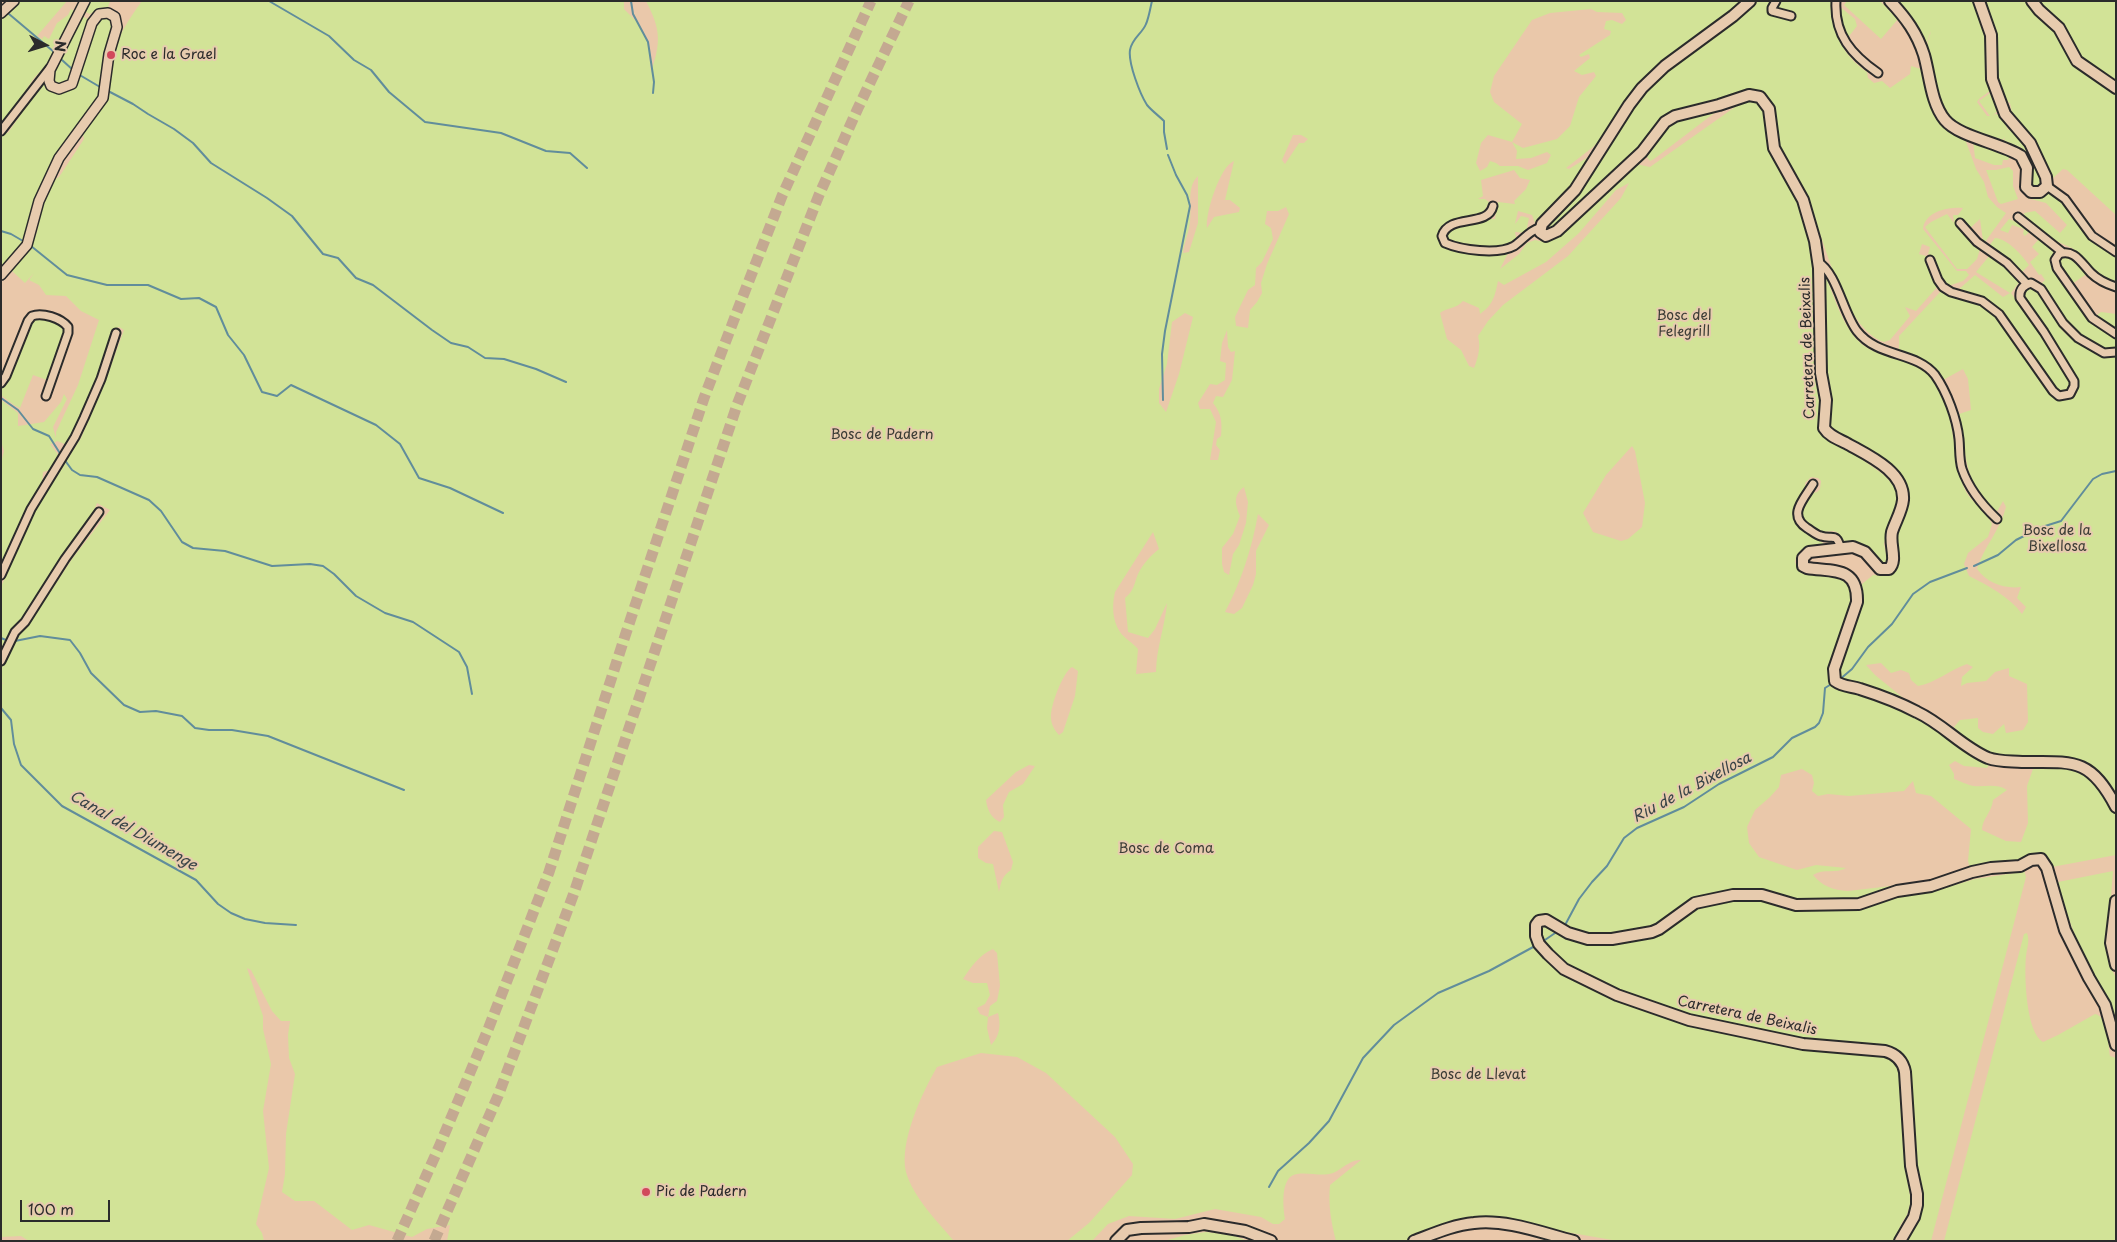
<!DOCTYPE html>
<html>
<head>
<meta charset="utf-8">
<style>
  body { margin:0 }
  #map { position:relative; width:2117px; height:1242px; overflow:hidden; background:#eac8aa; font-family:"Playpen Sans",sans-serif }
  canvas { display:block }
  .frame { position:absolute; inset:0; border:2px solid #2b2b2b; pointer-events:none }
  .north { position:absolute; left:20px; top:20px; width:50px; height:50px; -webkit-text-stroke:4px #e7cbae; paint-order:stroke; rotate:95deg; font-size:14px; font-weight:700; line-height:20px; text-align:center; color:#2b2b2b }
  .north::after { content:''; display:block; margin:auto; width:18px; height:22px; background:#2b2b2b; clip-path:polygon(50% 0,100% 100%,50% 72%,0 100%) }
  .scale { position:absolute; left:20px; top:1200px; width:90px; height:22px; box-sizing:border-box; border:2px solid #2b2b2b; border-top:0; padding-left:6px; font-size:15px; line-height:18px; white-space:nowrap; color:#2b2b2b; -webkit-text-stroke:4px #e7cbae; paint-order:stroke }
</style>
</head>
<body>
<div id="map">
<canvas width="2117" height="1242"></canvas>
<div class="frame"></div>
<div class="north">N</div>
<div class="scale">100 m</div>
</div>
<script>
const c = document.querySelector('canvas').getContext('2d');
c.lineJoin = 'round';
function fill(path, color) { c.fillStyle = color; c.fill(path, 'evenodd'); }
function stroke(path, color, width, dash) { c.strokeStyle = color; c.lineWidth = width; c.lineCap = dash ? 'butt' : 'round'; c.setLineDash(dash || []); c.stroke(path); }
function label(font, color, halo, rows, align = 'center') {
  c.font = font + ' "Playpen Sans",sans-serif'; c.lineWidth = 4; c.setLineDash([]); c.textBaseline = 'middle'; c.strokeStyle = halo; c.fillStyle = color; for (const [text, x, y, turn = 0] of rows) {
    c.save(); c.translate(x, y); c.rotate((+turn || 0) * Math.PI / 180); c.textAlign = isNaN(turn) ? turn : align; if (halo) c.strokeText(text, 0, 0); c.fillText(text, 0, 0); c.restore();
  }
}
const green = new Path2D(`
  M 19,1 L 67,1 L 37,36 L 42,39 L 44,36 L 49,39 L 57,23 L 68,15 L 71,9 L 76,12 L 50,61 L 34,78 L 1,127 L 1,41 L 3,40 L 1,37 L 1,19 L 11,12 Z
  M 89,1 L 110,1 L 108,7 L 100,8 L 90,14 L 84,11 Z
  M 142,1 L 624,1 L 624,9 L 639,24 L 648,42 L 651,72 C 661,42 661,30 646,1 L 1744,1 L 1692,40 L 1607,133 L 1593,147 L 1566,168 L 1569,169 L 1593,154 C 1575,182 1563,204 1535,223 L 1532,215 L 1518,211 L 1515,224 L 1521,216 L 1529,218 L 1526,233 L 1515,232 L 1517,242 L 1498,248 L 1454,242 L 1446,238 C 1449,221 1481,219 1495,219 L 1498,202 L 1515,204 L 1514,201 L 1526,189 L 1530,180 L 1520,178 L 1514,170 L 1481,180 L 1483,196 L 1478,199 L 1485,199 L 1489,202 L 1482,215 C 1465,217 1453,222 1439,232 L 1441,247 L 1495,255 L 1508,253 L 1500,269 L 1519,254 L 1527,243 L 1535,240 L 1544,242 L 1559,236 L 1636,164 L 1650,167 L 1735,107 L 1745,101 L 1757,99 L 1764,106 L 1770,147 L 1801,207 L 1813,250 L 1816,364 L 1821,430 C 1827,439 1833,443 1843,446 L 1884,475 L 1897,489 L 1898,498 L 1884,544 L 1888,563 L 1887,565 L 1882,565 L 1863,545 L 1845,542 L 1837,532 L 1833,531 L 1821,532 L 1802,520 L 1801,512 L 1813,493 L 1817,492 L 1820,489 L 1821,481 L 1818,478 L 1811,477 L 1805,483 L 1806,490 L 1796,521 L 1800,528 L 1829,547 L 1804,548 L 1796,557 L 1795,563 L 1809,570 L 1842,577 L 1851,584 L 1853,594 L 1852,606 L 1832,661 L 1829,680 L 1835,689 L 1874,698 L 1934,727 L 1972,755 L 1989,765 L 1987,768 L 1964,766 L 1955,761 L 1949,765 L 1954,774 L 1954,779 C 1960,781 1967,785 1974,786 C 1986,787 1996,783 2007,790 L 1993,800 C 1992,812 1982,819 1982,830 L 2006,841 L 2021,842 L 2028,823 L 2027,786 L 2034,766 L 2071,768 L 2086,774 L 2099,787 L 2116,815 L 2116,855 L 2052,867 L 2027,857 L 2011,862 L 1970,868 L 1968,861 L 1971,829 L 1931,796 L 1916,793 L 1913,781 L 1904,791 L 1849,796 L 1828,794 L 1818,796 L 1812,791 L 1814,783 L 1812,775 L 1802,769 L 1781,775 L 1779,787 L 1770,797 L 1755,810 L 1747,827 L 1749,843 L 1759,857 L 1797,870 L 1816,865 L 1846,868 C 1836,874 1823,868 1813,875 C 1822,886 1833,890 1848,891 L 1925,882 L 1931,892 L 1975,879 L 2015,873 L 2024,870 L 2026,877 L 1931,1241 L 1903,1241 L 1918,1203 L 1907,1065 L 1882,1054 L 1892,1059 L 1899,1068 L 1906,1173 L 1911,1201 L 1907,1215 L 1901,1224 L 1895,1241 L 1618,1241 L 1560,1231 L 1517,1221 L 1429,1231 L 1404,1241 L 1336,1241 C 1331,1222 1328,1204 1330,1185 L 1361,1160 C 1351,1159 1342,1169 1333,1173 C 1321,1177 1310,1172 1297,1174 C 1280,1176 1283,1207 1285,1219 L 1279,1224 L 1273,1224 L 1261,1217 L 1215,1209 L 1175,1219 L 1129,1216 L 1108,1224 L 1092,1241 L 1067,1241 L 1089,1223 L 1132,1175 L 1133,1164 L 1115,1137 L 1046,1073 L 1017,1057 L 981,1053 L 937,1067 C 922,1093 899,1142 906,1172 C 913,1197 937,1221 954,1241 L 447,1241 L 450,1225 L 427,1229 L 412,1237 L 369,1225 L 352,1230 L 314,1201 L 295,1201 L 282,1192 L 285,1174 L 286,1134 L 295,1074 L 289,1058 L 288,1035 L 290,1021 L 281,1021 L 272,1011 L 251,970 L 247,968 L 263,1016 L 263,1029 L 271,1064 L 263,1111 L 269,1168 L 256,1224 L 262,1233 L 264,1241 L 29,1241 L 21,1236 L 1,1237 L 1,708 L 3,707 L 1,706 L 1,683 L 5,684 L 1,682 L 1,670 L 11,644 L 36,614 L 72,559 L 110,510 L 97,503 L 91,518 L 52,571 L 29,610 L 9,635 L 1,648 L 1,587 L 21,539 L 38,506 L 81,438 L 104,385 L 124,330 L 119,327 L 112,330 L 87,406 L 67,445 L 57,441 L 54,443 L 50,444 L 60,457 L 53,469 L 43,472 L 42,484 L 10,545 L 1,566 L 1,463 L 4,451 L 1,441 L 1,400 L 18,413 L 18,426 L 44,422 L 61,402 L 64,394 L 67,399 L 53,427 L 56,438 L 56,432 L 78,385 L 99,320 L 81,311 L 66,296 L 46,295 L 39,285 L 29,280 L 34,273 L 25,283 L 11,270 L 30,249 L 37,232 L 41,212 L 52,181 L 59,177 L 84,139 L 83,133 C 90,122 102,110 107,98 C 112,86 110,72 112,60 C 116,38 129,19 142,1 ZM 1591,9 L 1597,12 L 1622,13 L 1626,20 L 1622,24 L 1612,20 L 1606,21 L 1604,29 L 1611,31 L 1610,35 L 1579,55 L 1581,57 L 1589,54 L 1590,58 L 1574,71 L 1582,75 L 1594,72 L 1596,76 L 1579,97 L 1570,126 L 1557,139 L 1523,148 L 1512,142 L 1522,124 L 1494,102 L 1490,92 L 1494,76 L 1532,20 L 1550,13 ZM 1293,135 L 1301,135 L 1308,139 L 1304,143 L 1299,143 L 1285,164 L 1282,160 ZM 1488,135 L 1512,142 L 1517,151 L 1516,159 L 1531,158 L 1547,152 L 1551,155 L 1547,163 L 1528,170 L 1518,166 L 1500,166 L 1496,163 L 1490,161 L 1487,167 L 1480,171 L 1476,163 L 1481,143 ZM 1234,161 L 1225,200 L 1230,200 L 1240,208 L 1239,212 L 1214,217 L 1207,228 C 1205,214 1220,166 1234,161 ZM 1198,176 L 1198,223 L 1189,252 L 1183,253 C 1184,243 1189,232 1190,222 C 1192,208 1186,187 1198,176 ZM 1629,183 L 1621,198 L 1568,256 L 1503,305 L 1488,321 L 1478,336 C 1481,347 1478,358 1474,368 L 1469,366 L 1461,350 L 1447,339 L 1440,313 C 1448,307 1456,309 1463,301 L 1479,308 L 1480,314 C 1493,305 1495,296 1498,281 L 1504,285 L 1546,262 L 1579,233 L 1616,190 ZM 1286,207 L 1289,214 L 1267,264 L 1261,283 L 1262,293 L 1257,302 L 1250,310 L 1248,328 L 1236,326 L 1235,317 L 1248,290 L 1255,285 L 1256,268 L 1262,262 L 1273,239 L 1271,228 L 1265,224 L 1267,211 L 1278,211 ZM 1185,313 L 1193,317 L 1179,374 L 1166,412 L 1159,403 L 1159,389 L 1167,364 L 1172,322 ZM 1227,330 L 1228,347 L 1231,352 L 1235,351 L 1232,380 L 1223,397 L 1216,396 L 1213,403 C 1222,414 1222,423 1221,436 L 1217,439 L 1216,445 L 1220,450 L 1218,460 L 1210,460 L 1216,422 L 1210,409 L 1200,409 L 1198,403 L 1210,384 L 1217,385 L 1225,380 L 1226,363 L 1220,361 L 1222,343 ZM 1632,446 L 1635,451 L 1645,503 L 1642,527 L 1628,539 L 1621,541 L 1593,532 L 1583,513 L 1606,475 ZM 1244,487 L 1248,502 L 1246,523 L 1239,545 L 1233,554 L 1229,575 L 1224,572 L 1222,564 L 1222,548 L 1233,534 L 1240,516 C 1235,504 1233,495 1244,487 ZM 1258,514 L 1269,525 L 1256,551 L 1256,574 L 1253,585 L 1242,608 L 1234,614 L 1225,612 C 1241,582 1252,548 1258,514 ZM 1153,532 L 1159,549 C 1150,556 1143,564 1138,574 C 1134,584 1134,591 1125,598 L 1128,632 L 1148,638 L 1155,629 L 1167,603 C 1165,626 1156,649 1156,672 L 1136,674 L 1138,649 C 1133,643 1124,638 1120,632 C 1112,620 1112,605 1115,592 ZM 1072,667 L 1078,671 L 1075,696 L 1063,732 L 1059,735 C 1055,731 1051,724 1051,718 C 1050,706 1063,672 1072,667 ZM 1029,765 L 1035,766 L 1023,784 L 1009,792 L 1003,805 L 1004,817 L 1000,822 C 991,818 987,809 986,800 L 1016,772 ZM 994,831 L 1002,832 L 1013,862 L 1011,870 C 1002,876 1001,882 999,892 L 993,864 L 986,863 L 978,858 L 978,847 ZM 993,949 L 997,953 L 1000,986 L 997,1001 L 990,1006 L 988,1017 L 980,1014 L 977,1008 L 985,1004 L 990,995 L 987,983 L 973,983 L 963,979 C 971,967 979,955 993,949 ZM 998,1013 C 1001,1025 1000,1036 991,1045 L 987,1028 L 988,1017 Z
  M 1755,1 L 1774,1 L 1771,14 L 1789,20 L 1793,12 L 1776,9 L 1780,1 L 1832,1 C 1830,30 1843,56 1867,72 L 1868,78 L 1874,83 L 1882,81 L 1890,88 L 1910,74 L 1911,66 L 1924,70 L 1936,108 L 1964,136 L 1976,169 L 1984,182 L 1988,197 L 1997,207 L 2006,213 L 1985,242 L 1983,241 L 1980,219 L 1969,229 L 1961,219 L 1956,220 L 1956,226 L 1980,249 L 1977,259 L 1967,269 L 1957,269 L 1925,227 L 1931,222 L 1947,214 L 1954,223 L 1953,215 L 1958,215 L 1963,208 C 1949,207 1925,211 1923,229 L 1957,271 L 1966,271 L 1969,275 L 1963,281 L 1948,286 C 1940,280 1936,266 1935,257 L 1928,254 L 1930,247 L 1922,244 L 1919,254 L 1926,256 L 1925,262 L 1938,286 L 1916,311 L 1905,307 L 1910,316 L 1890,340 L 1884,342 C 1845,329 1826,246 1812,211 C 1803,187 1785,167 1777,143 C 1770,119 1779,104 1755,89 L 1749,92 L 1689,108 L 1608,180 L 1572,209 L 1550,230 L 1545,229 C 1548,221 1564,209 1570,201 L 1640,97 L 1653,81 Z
  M 1847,1 L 1880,1 L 1898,19 L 1881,39 L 1844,5 Z
  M 1895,1 L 1975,1 L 1987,39 L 1991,89 C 1987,95 1981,95 1977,102 L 1987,116 L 1990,116 L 1979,101 L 1993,91 L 2000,109 L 1991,117 L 1995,114 L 2001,115 L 2008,130 L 2010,127 L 2026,145 L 2042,180 L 2040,186 L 2033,185 L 2032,159 L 2020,147 L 2004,141 L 2005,137 L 2003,140 C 1986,134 1963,131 1949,119 C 1937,108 1928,66 1927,50 C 1926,44 1930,37 1931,31 L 1926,45 L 1911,16 Z
  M 1983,1 L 2028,1 L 2052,25 L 2071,59 L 2116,92 L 2116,215 L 2067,170 L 2063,169 L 2053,178 L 2035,141 L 2012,113 L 2010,103 L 2006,101 L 1996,77 Z
  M 2037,1 L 2116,1 L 2116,84 L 2087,64 L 2075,52 Z
  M 1839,6 L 1855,19 L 1857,26 L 1846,40 L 1839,15 Z
  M 82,16 L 88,19 L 74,73 L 64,85 L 56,84 L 52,78 L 53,73 Z
  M 104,17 L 110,18 C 114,24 113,30 110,36 C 102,58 106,81 97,101 L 64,144 L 53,162 L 32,209 L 26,237 L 22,245 L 1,268 L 1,134 L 3,131 L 8,133 L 45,79 C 53,95 61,97 75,86 L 94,26 L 100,19 Z
  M 1716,110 L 1717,111 L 1654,159 L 1650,161 L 1647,157 C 1646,149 1652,145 1656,140 C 1679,114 1684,117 1716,110 Z
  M 1973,140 L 2010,157 L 2008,160 L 2003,160 L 2002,165 L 1994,165 L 1975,158 Z
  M 2009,167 L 2013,171 L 2013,186 L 2018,199 L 2001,204 L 1998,202 L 1986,170 L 1996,170 Z
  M 2049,192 C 2067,199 2072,216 2082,230 C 2090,241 2104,249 2116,256 L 2116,283 L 2099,273 L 2072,248 L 2049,238 L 2025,217 L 2024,213 L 2035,211 L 2060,233 L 2067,225 L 2046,203 L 2027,198 L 2028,195 L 2040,195 Z
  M 2009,219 L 2021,224 L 2052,247 C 2055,254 2051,260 2053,267 L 2085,317 L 2094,325 L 2115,338 L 2116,347 L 2113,349 C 2105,350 2102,348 2095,344 C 2067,328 2059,308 2042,283 L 2045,280 L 2041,274 L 2039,275 L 2030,262 L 2039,254 L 2032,247 L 2038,240 L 2029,232 L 2025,236 L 2023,234 L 2024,229 L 2012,225 L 2008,233 L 2000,230 Z
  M 1995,238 C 2008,239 2022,255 2029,265 L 2022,272 L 1989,246 Z
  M 1990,255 L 2008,269 L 2020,281 L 2011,293 L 2027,315 L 2070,381 L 2071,386 L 2069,391 L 2058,392 L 1998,307 L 1980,297 L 1958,290 L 1975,275 L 2003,297 L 2010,293 L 1976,272 Z
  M 2064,255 L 2072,256 L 2088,273 L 2072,284 L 2059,264 L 2060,257 Z
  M 1825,275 C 1835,298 1844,333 1866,347 C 1887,361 1919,356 1934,379 C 1955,411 1952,450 1963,485 C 1969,502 1985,509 1992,524 L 1988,537 L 1968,553 L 1964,564 L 1969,576 C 1987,585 2010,597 2022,614 L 2026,607 L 2017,598 L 2021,587 C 2004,589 1987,583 1977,569 C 1984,546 2000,531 2006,507 L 2003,501 L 1998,510 L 1995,512 C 1961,476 1968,458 1959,414 L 1971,410 L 1968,379 L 1963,369 L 1943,380 L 1928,364 L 1899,350 L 1899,336 L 1942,290 C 1955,298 1970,297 1982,305 C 2002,316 2039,376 2053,398 C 2062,401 2071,401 2077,393 C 2080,374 2050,334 2039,317 C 2033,309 2024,302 2024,291 L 2030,286 L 2036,289 L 2062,330 L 2068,336 L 2071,336 L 2106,356 L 2116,356 L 2116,802 C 2108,790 2101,774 2089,765 C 2081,758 2070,758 2060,758 C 2016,757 1985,763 1954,727 L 1960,720 L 1978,718 L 1978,728 L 1983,732 L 1993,734 L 2004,724 L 2006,733 L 2023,730 L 2028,722 L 2027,684 L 2009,676 L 2009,668 L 1995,672 L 1986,681 L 1967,683 L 1961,686 L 1962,677 L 1973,667 L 1967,664 C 1950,670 1935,683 1918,686 L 1911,680 L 1909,673 L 1901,670 L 1891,673 L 1881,663 L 1866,665 L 1875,675 L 1907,701 L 1902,702 L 1839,677 L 1840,669 L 1862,602 L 1862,584 L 1873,575 L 1887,576 L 1896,571 C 1900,560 1896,551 1896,540 C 1896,532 1899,525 1903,518 C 1910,501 1909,486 1898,471 L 1832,430 L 1830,419 L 1832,401 L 1825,372 L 1823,277 Z
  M 2101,312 L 2116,314 L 2116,330 L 2096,316 Z
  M 42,318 L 61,326 L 64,333 L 62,340 L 47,380 L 33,375 L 20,408 L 14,405 L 1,395 L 1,388 L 9,379 L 31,323 L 35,319 Z
  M 2113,871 L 2107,948 L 2109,964 L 2116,978 L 2116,1017 L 2081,952 L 2058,889 L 2058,882 Z
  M 2027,933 C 2030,941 2027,947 2026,956 C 2024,975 2026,1033 2043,1042 L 2058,1035 L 2095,1014 C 2109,1017 2108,1043 2110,1056 L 2116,1058 L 2116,1241 L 1944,1241 L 2024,934 Z
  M 1206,1232 L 1232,1235 L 1248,1241 L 1164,1241 L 1185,1235 Z`);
const stream = new Path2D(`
  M 269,1 L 329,36 L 354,60 L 371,70 L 389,92 L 425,122 L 501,133 L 546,151 L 570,153 L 587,168
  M 631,1 L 633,14 L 648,42 L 654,82 L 653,93
  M 1152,1 C 1150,9 1149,17 1146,24 C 1142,34 1132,38 1130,50 C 1128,63 1140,94 1147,105 C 1152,111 1159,116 1164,121 L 1164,132 L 1167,149
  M 9,14 L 54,52
  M 62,60 L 73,70
  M 78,74 L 100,87
  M 110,92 L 133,104 L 148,114 L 174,129 L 193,143 L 211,163 L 267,198 L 292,216 L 323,254 L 338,258 L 356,278 L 373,285 L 432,330 L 451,343 L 468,347 L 485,358 L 504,359 L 536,369 L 566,382
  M 1,231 L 11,234 L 23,241
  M 31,246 L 67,275 L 107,285 L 148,285 L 181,299 L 199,298 L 216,307 L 228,335 L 244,355 L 262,392 L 277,396 L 291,385 L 376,425 L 400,444 L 419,478 L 450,488 L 503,513
  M 1,398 L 18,410 L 33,429 L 49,436 L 61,455
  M 1163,400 L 1162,354 L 1165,331 L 1190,206 L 1187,195 L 1176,175 L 1168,155
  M 64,459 L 72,470 L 80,475 L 97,477 L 149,500 L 161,511 L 182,542 L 193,548 L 225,551 L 272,566 L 310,564 L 323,566 L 334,574 L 356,596 L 385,613 L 413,622 L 459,652 L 467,667 L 472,694
  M 1974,566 L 1998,555 L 2016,540 L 2042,527 L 2061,521 L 2093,479 L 2102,474 L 2116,471
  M 1,638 L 6,640
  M 15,641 L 40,636 L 70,640 L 80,653 L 91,673 L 124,705 L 140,712 L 156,711 L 182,716 L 195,728 L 209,730 L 232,730 L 268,736 L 404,790
  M 1839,680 L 1852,669 L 1868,647 L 1892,624 L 1913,594 L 1930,582 L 1967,568
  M 1,708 L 11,720 L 14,744 L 21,765 L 62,806 L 196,880 L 218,904 L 231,913 L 245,919 L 265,923 L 296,925
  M 1564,927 L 1579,899 L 1592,882 L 1607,866 L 1624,838 L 1637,828 L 1684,807 L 1719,784 L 1773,757 L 1792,738 L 1815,727 L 1819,723 L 1823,713 L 1825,688 L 1833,683
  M 1542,942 L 1558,931
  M 1269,1187 L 1278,1171 L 1309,1143 L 1329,1121 L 1363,1058 L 1394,1025 L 1438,993 L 1489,971 L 1535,946`);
const trunkTunnel = new Path2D(`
  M 397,1241 L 439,1147 L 489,1027 L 549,872 L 626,633 L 704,398 L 743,296 L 782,196 L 871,1
  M 434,1241 L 498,1096 L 574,893 L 737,405 L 819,195 L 858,108 L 909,1`);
const minor = new Path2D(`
  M 1776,1 L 1772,8 L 1772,11 L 1791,16
  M 1836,1 C 1834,35 1852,55 1878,73
  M 1,131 L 50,68
  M 2047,186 L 2065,199 L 2092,236 L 2116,252
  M 1493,206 C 1488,228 1449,213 1442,236 L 1445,243 C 1461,250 1498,255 1514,246 C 1523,240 1529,231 1539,228
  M 2018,217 L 2062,252
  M 1960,223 L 1977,242 L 2007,263 L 2027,284
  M 1930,260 L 1938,280 L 1943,287 L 1951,292 L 1982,301 L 1999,314 L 2053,391 L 2059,396 L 2070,394 L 2074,386 L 2074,381 L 2044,332 L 2020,298 C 2019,290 2023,285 2031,283 L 2041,289 L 2063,323 L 2078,338 L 2104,353 L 2116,352
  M 1818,262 C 1837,273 1843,313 1857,331 C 1878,358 1916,351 1935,375 C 1947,392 1957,419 1959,439 C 1960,449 1959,459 1962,469 C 1969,489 1982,505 1997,519
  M 2116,287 C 2107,284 2098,280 2091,273 C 2082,264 2074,248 2059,254 L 2055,260 L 2057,268 L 2092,318 L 2116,334
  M 1,383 L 6,376 L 28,321 L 32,316 C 42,312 61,318 68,327 L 68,333 L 46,396
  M 1813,484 C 1804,499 1787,515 1807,528 C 1812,531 1816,535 1821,536 C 1833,540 1836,531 1841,549
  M 1,575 L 31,509 L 75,437 L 84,418 L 101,379 L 116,333
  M 1,661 L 15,632 L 25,622 L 65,559 L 99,512`);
const tertiary = new Path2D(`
  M 1,13 L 14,1
  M 1,275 L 27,245 L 39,201 L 59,158 L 103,98 L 109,54 L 117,27 L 115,17 L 108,13 L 99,14 L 92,23 L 72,84 L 59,89 L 51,86 L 49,81 L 50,70 L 85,1`);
const secondary = new Path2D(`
  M 1750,1 L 1733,16 L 1665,66 L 1642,88 L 1629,105 L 1575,190 L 1542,224 L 1540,232 L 1546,236 L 1557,231 L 1642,152 L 1665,122 L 1675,116 L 1719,105 L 1749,95 L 1760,97 L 1769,109 L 1774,148 L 1803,200 L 1815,241 L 1819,268 L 1821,373 L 1826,400 L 1824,428 C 1829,436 1838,439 1846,443 C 1867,455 1905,471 1903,500 C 1902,511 1895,522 1892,532 C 1889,545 1898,560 1889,569 L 1880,569 L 1865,552 L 1853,547 L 1809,552 L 1803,558 L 1803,566 L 1807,568 C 1833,572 1858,566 1857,602 L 1834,669 L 1835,681 C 1843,687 1852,686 1860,689 C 1879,695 1900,703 1917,712 C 1943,724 1962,747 1988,758 C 1999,762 2011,761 2022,762 C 2073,762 2090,757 2116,807
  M 1890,1 C 1906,18 1917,33 1924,55 C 1930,76 1931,103 1945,120 C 1959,137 2001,143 2021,156 L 2027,168 L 2026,187 L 2031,192 L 2040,192 L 2047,186 L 2046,177 L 2030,143 L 2005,114 L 1992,79 L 1991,35 L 1979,1
  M 2032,1 L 2039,10 L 2059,28 L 2077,61 L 2116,88
  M 2116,901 L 2111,943 L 2116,965
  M 1116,1241 L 1127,1230 L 1141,1228 L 1189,1227 L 1204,1224 L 1245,1231 L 1271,1241
  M 1414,1241 C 1433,1234 1453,1225 1474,1223 C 1507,1219 1542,1233 1574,1241
  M 1900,1241 L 1914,1217 L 1917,1205 L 1917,1194 L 1911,1166 L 1905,1072 C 1903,1061 1896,1054 1885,1051 L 1803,1044 L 1689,1020 L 1617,995 L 1564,969 L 1548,954 L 1539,944 L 1536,936 L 1536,925 L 1539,921 L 1546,920 L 1568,933 L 1588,939 L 1612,939 L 1652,932 L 1659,929 L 1695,903 L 1733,895 L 1762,895 L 1796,905 L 1859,904 L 1897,891 L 1931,886 L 1972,872 L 1991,868 L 2020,866 L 2031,860 L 2041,859 L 2047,868 L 2065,930 L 2089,978 L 2105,1005 L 2116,1045`);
const markers = [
  [111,55,5,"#d1495b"],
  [646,1192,5,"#d1495b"]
];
const poiNames = [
  ["Roc e la Grael",121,55],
  ["Pic de Padern",656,1192]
];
const parkNames = [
  ["Bosc del",1684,316],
  ["Felegrill",1684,332],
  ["Bosc de Padern",882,435],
  ["Bosc de la",2057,531],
  ["Bixellosa",2057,547],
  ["Bosc de Coma",1166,849],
  ["Bosc de Llevat",1478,1075]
];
const streetNames = [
  ["Carretera de Beixalis",1808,348,-92],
  ["Carretera de Beixalis",1747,1016,12]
];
const waterNames = [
  ["Riu de la Bixellosa",1692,788,-28],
  ["Canal del Diumenge",133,831,30]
];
fill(green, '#d2e397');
stroke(stream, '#618d9b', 2);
stroke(trunkTunnel, '#c4a991', 11, [11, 5.5]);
stroke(minor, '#2b2b2b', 11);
stroke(tertiary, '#2b2b2b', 12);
stroke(secondary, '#2b2b2b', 14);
stroke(minor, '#e7cbae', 7);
stroke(tertiary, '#e7cbae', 9);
stroke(secondary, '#e7cbae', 10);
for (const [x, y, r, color] of markers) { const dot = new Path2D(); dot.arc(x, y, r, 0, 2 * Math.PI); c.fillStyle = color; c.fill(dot); stroke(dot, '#e7cbae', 2); }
label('14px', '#2b2b2b', '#e7cbae', poiNames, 'left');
label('14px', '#3c3d36', '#e7cbae', parkNames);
label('14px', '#2b2b2b', '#e7cbae', streetNames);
label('italic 15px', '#384347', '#e7cbae', waterNames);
</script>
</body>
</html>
